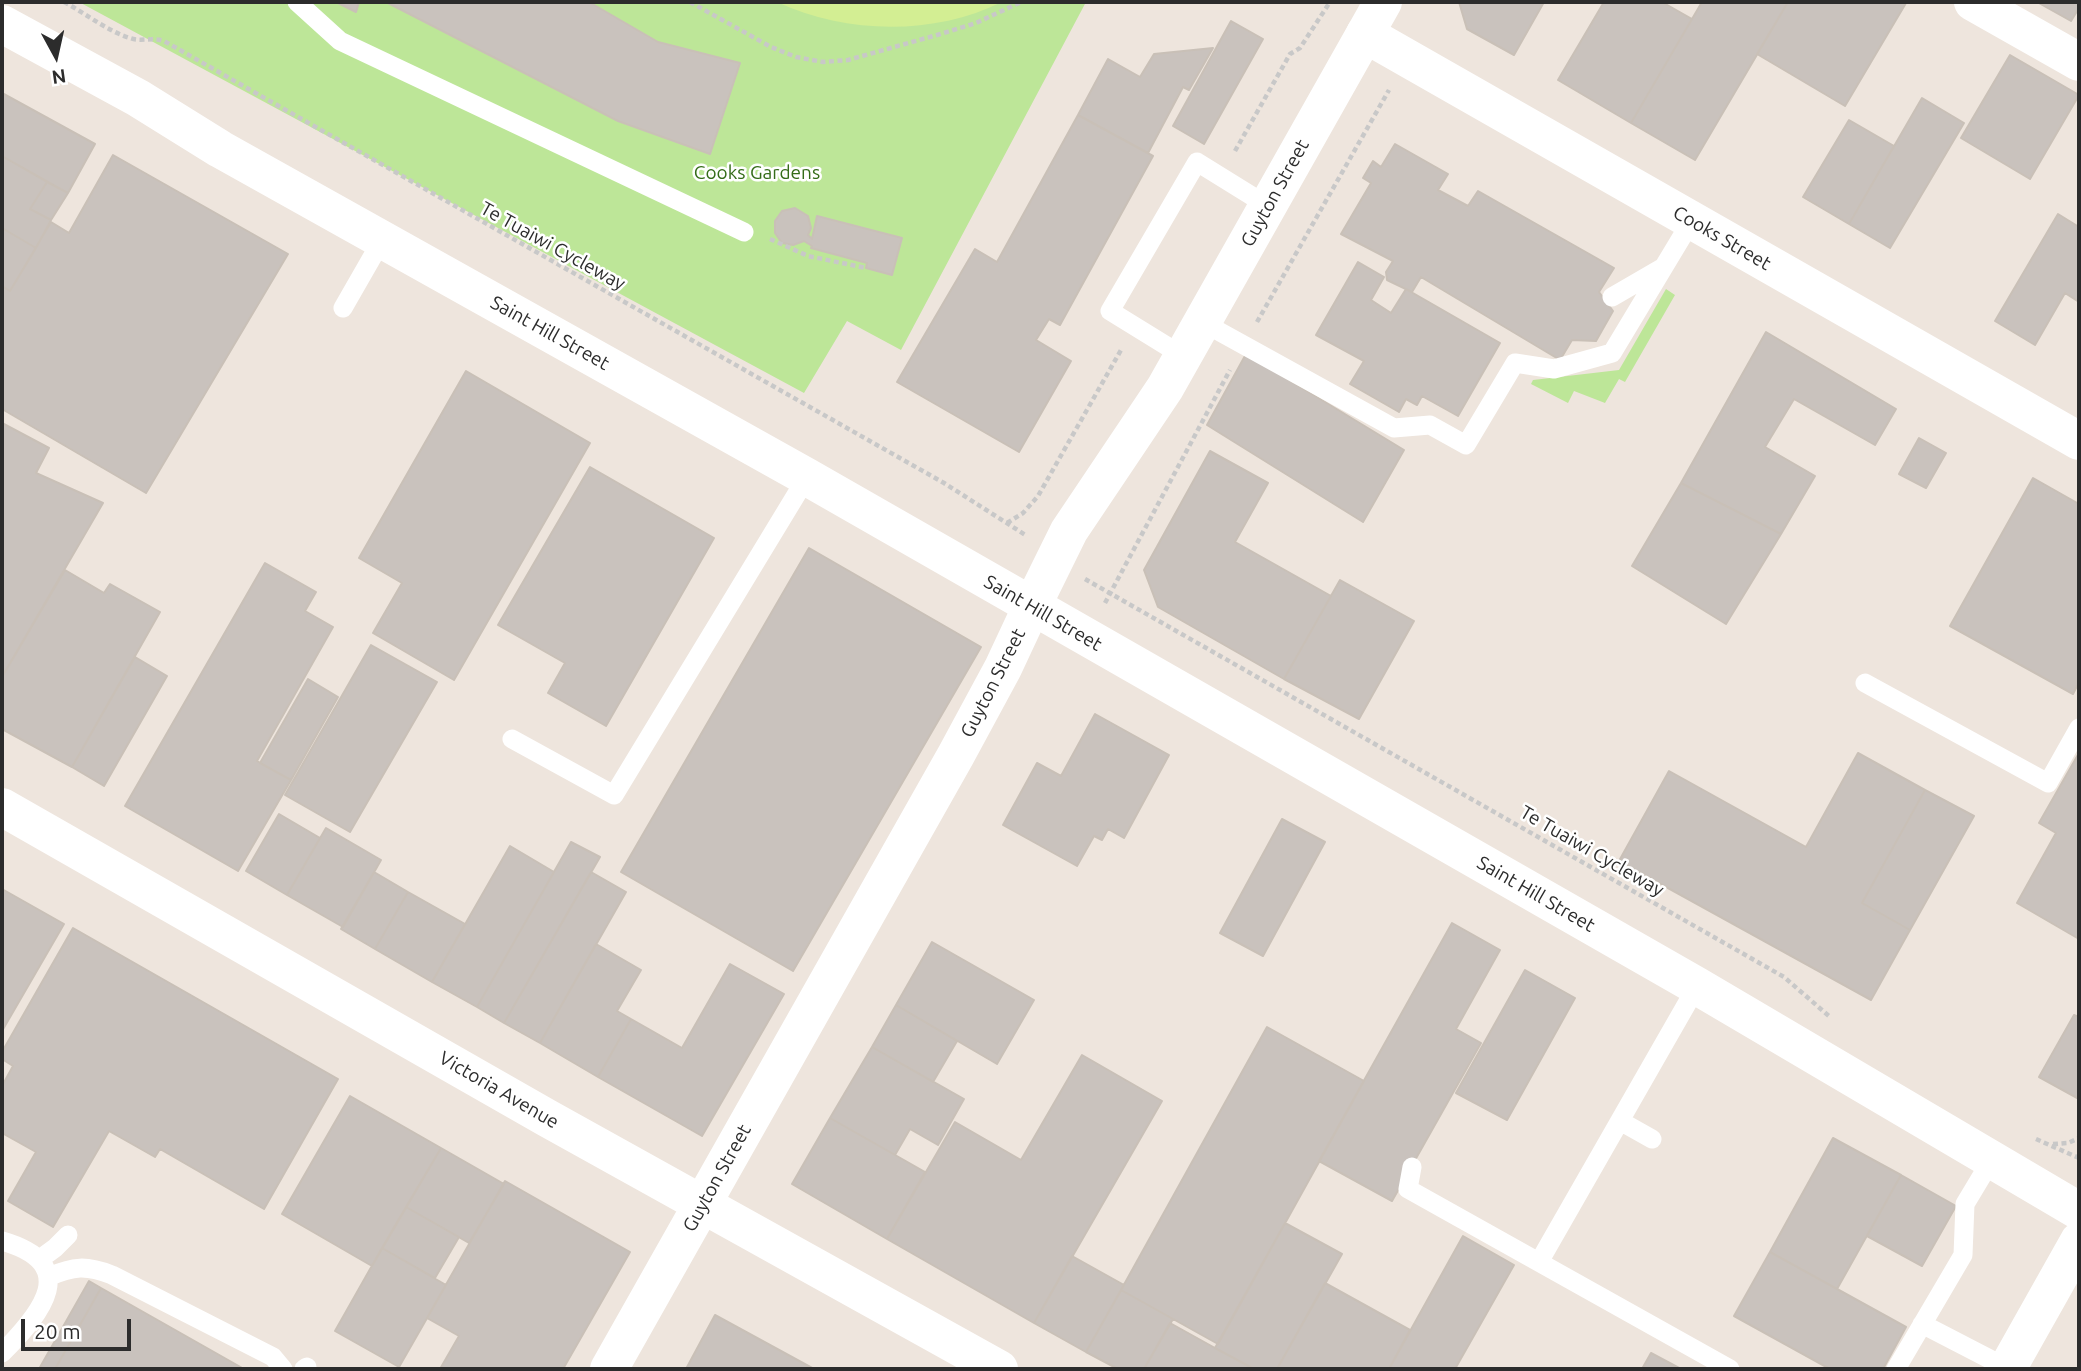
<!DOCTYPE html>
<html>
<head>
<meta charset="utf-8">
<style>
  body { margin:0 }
  #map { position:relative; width:2081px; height:1371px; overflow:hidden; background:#eee5dd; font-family:Ubuntu,sans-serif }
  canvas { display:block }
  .frame { position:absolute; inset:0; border:4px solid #2c2c2c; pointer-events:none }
  .north { position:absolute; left:21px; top:21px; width:70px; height:70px; -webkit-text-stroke:5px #fff; paint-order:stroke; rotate:172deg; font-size:19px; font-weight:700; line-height:28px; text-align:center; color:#2c2c2c }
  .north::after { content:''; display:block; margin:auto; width:24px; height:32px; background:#2c2c2c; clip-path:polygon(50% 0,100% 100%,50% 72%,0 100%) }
  .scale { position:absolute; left:21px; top:1319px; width:110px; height:32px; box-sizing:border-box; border:4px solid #2c2c2c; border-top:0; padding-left:9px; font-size:21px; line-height:24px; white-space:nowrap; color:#2c2c2c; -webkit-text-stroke:5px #fff; paint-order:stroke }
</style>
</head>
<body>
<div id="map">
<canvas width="2081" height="1371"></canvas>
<div class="frame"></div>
<div class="north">N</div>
<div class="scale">20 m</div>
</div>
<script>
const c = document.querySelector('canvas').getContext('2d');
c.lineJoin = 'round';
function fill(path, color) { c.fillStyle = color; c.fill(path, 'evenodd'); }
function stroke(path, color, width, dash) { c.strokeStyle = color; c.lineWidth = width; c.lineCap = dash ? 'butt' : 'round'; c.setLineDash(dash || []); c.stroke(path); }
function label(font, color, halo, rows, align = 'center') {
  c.font = font + ' Ubuntu,sans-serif'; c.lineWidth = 5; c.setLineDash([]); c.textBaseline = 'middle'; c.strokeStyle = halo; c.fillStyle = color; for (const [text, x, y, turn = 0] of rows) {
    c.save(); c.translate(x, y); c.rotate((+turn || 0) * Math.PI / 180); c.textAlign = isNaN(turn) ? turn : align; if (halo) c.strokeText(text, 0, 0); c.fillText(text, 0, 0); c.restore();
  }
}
const green = new Path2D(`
  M 79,2 L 1086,2 L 901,350 L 847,321 L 804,393 Z
  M 1666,289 L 1675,295 L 1625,382 L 1619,379 L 1605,403 L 1574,391 L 1568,403 L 1531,384 L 1533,380 L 1619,370 Z`);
const pitch = new Path2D(`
  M 777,2 L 1002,2 C 933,36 846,34 777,2 Z`);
const building = new Path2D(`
  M 336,2 L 359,2 L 356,12 Z
  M 386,2 L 589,2 L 658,42 L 740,63 L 710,154 L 618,121 Z
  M 1459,2 L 1544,2 L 1514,55 L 1467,29 Z
  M 1604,2 L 1662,2 L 1692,19 L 1631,123 L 1558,80 Z
  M 1702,2 L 1788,2 L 1695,160 L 1631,123 Z
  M 1788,2 L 1906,3 L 1845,106 L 1757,54 Z
  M 2037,2 L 2079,2 L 2079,8 L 2071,21 Z
  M 1231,21 L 1263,39 L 1204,144 L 1173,126 Z
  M 1213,48 L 1189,90 L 1183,87 L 1148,153 L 1078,115 L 1108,59 L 1140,77 L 1154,54 Z
  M 2010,55 L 2079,95 L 2030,179 L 1961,138 Z
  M 2,93 L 95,144 L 68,193 L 2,156 Z
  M 1922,98 L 1964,123 L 1890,248 L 1849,224 Z
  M 1078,115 L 1153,156 L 1060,325 L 1049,319 L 1036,340 L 1071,361 L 1019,452 L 897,382 L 975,249 L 997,262 Z
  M 1849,120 L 1894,146 L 1849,224 L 1803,197 Z
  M 1395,144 L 1448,174 L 1438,190 L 1468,206 L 1478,191 L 1614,268 L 1599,292 L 1613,311 L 1596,341 L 1572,340 L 1560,360 L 1421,277 L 1412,292 L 1387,280 L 1386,272 L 1393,261 L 1341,234 L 1371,183 L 1363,178 L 1373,161 L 1381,167 Z
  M 113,155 L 288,254 L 146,493 L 2,409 L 2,286 L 10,291 L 51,222 L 69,233 Z
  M 2,156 L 47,182 L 30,209 L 51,220 L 36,248 L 2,228 Z
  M 47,182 L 68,193 L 51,220 L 30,209 Z
  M 795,208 L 808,216 L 811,228 L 808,235 L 812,239 L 817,216 L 902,238 L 892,275 L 866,268 L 867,263 L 811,248 L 812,246 L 804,241 L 793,245 L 782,243 L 775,233 L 775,221 L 782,211 Z
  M 2058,214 L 2079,227 L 2079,302 L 2065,293 L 2035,345 L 1995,321 Z
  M 2,228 L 36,248 L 10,291 L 2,286 Z
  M 1358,262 L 1384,277 L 1371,300 L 1391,313 L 1406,289 L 1500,343 L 1458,416 L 1422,396 L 1417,405 L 1406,399 L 1399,412 L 1350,384 L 1364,361 L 1316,335 Z
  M 1766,332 L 1896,409 L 1875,445 L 1794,399 L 1765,447 L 1815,476 L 1781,534 L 1681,483 Z
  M 1246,354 L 1404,450 L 1363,522 L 1207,425 Z
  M 466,371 L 590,443 L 454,680 L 373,633 L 402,583 L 359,558 Z
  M 2,423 L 49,448 L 36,473 L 103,503 L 2,677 Z
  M 1919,438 L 1946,453 L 1926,488 L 1899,474 Z
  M 1210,451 L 1268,483 L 1235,542 L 1331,596 L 1284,679 L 1158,607 L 1144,570 Z
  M 590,467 L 714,538 L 606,726 L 548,693 L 565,663 L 498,625 Z
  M 2033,478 L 2079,504 L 2079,682 L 2073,694 L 1950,626 Z
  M 1681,483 L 1781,534 L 1726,624 L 1632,566 Z
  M 809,548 L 981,647 L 793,971 L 621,872 Z
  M 265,563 L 316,592 L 305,611 L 333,627 L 257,761 L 291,780 L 238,871 L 125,806 Z
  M 65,570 L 104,593 L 110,584 L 160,612 L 72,767 L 2,729 L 2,677 Z
  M 1340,580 L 1414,621 L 1359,719 L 1284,679 Z
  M 371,645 L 437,682 L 350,832 L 285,795 Z
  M 135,657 L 167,676 L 104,786 L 72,767 Z
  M 308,679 L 338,697 L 291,780 L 260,763 Z
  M 1095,714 L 1169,755 L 1124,838 L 1108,829 L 1102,840 L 1094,836 L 1077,866 L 1003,825 L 1037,763 L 1061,776 Z
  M 1858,753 L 1925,790 L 1862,903 L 1910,930 L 1871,1000 L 1619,861 L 1669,771 L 1806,847 Z
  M 2079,753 L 2079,939 L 2017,903 L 2056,833 L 2039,823 Z
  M 1925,790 L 1974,816 L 1910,930 L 1862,903 Z
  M 279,814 L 320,838 L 287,895 L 246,871 Z
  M 1282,819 L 1325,842 L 1263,956 L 1220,933 Z
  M 326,828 L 381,860 L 343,927 L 287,895 Z
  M 571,842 L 600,857 L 504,1023 L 477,1007 Z
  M 510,846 L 554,872 L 477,1007 L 432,982 Z
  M 374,872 L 408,892 L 375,949 L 341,929 Z
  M 591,872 L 626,892 L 540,1043 L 504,1023 Z
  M 2,889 L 64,924 L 2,1031 Z
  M 408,892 L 465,924 L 432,982 L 375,949 Z
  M 1452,923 L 1500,950 L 1456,1029 L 1481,1043 L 1392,1201 L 1319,1161 Z
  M 73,928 L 338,1079 L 264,1209 L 160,1149 L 155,1157 L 109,1131 L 53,1227 L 8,1201 L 36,1152 L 2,1133 L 2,1086 L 13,1066 L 2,1059 L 2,1052 Z
  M 932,942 L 1034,1000 L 997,1064 L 896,1005 Z
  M 596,944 L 641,970 L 617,1011 L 631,1019 L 598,1077 L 540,1043 Z
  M 730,964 L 784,994 L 702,1136 L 598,1077 L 631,1019 L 682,1048 Z
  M 1525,970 L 1575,998 L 1507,1120 L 1456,1093 Z
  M 896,1005 L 957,1041 L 933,1082 L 872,1047 Z
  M 2074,1015 L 2079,1017 L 2079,1099 L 2039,1077 Z
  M 1267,1027 L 1364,1081 L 1218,1344 L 1121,1290 Z
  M 872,1047 L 964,1099 L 938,1145 L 910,1129 L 895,1155 L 830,1118 Z
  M 1082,1055 L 1162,1101 L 1034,1323 L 887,1239 L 955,1122 L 1021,1160 Z
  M 350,1096 L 441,1148 L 372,1266 L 282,1214 Z
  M 830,1118 L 925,1172 L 887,1239 L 792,1184 Z
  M 1833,1138 L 1901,1175 L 1837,1289 L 1770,1252 Z
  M 441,1148 L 504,1184 L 469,1243 L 406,1207 Z
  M 1901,1175 L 1956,1206 L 1922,1266 L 1867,1236 Z
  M 505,1181 L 630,1252 L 563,1369 L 440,1369 L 459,1336 L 427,1318 Z
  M 406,1207 L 459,1237 L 435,1278 L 382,1248 Z
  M 1285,1223 L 1342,1254 L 1277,1369 L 1254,1369 L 1215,1348 Z
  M 1463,1236 L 1514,1265 L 1455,1369 L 1389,1369 Z
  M 382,1248 L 446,1285 L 399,1367 L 335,1331 Z
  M 1770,1252 L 1906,1327 L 1883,1369 L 1830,1369 L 1734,1316 Z
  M 1072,1256 L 1124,1285 L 1086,1352 L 1034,1323 Z
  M 89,1281 L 101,1288 L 55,1369 L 39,1369 Z
  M 1325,1283 L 1410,1330 L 1389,1369 L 1277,1369 Z
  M 101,1288 L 244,1369 L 55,1369 Z
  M 1121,1290 L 1173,1319 L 1144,1369 L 1118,1369 L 1086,1352 Z
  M 715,1315 L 814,1369 L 686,1369 Z
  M 1170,1323 L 1215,1348 L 1254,1369 L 1144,1369 Z
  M 1651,1353 L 1681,1369 L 1642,1369 Z`);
const path = new Path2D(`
  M 64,2 C 85,13 107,31 130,38 C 141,42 152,37 164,41 L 944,483 L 1027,536
  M 690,2 L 771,47 L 796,57 L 823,62 L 848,60 L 937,35 L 976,23 L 1021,2
  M 1235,151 L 1290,54 L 1300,48 L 1330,2
  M 770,239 L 808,256 L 866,268
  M 1257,322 L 1389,90
  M 1007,523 L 1023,513 L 1038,496 L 1121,350
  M 1085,579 L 1784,977 L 1830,1017
  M 1105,603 L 1230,370
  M 2036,1139 L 2079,1158
  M 2053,1144 L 2068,1143 L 2079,1138`);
const service = new Path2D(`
  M 297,2 L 340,41 L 744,232
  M 1612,297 L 1662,268
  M 343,308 L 382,240
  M 1202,322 L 1394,428 L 1430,425 L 1466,445 L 1515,363 L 1554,369 L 1612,353 L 1692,220
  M 1183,356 L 1110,311 L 1197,162 L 1268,206
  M 1865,683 L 2048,783 L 2079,728
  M 512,739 L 614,795 L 807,477
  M 1620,1121 L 1652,1139
  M 1412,1167 L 1408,1189 L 1730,1369
  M 2,1241 C 82,1264 42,1313 2,1353
  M 40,1259 L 55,1248 L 68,1235
  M 1539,1262 L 1697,986
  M 48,1277 C 74,1266 86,1265 112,1275 L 273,1357 L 283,1369
  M 1922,1324 L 2007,1368
  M 304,1369 L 307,1367
  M 1896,1369 L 1963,1255 L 1965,1204 L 1992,1159`);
const minor = new Path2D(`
  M 1973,2 L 2079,62
  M 1365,34 L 2079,441`);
const tertiary = new Path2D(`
  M 2,807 L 547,1118 L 999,1369
  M 609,1369 L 956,755 L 1003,668 L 1032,606`);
const secondary = new Path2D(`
  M 2,24 L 138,98 L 220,149 L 807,477 L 1697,986 L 2079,1211
  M 1032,606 L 1069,531 L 1165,388 L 1383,2
  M 2007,1369 L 2079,1241`);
const parkNames = [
  ["Cooks Gardens",757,173]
];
const streetNames = [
  ["Guyton Street",1275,193,-61],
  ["Cooks Street",1722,238,30],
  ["Te Tuaiwi Cycleway",553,246,29],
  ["Saint Hill Street",550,333,29],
  ["Saint Hill Street",1043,613,30],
  ["Guyton Street",993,683,-63],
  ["Te Tuaiwi Cycleway",1592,851,30],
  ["Saint Hill Street",1536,894,30],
  ["Victoria Avenue",499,1090,30],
  ["Guyton Street",717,1178,-61]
];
fill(green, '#bde698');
fill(pitch, '#d3ee93');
fill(building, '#c9c2bd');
stroke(building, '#c9c0b7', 2);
stroke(path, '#c8c8c8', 4.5, [5, 3.5]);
stroke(service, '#fff', 19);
stroke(minor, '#fff', 38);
stroke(tertiary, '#fff', 38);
stroke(secondary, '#fff', 38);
label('19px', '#346c18', '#fff', parkNames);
label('19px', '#2c2c2c', '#fff', streetNames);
</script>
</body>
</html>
